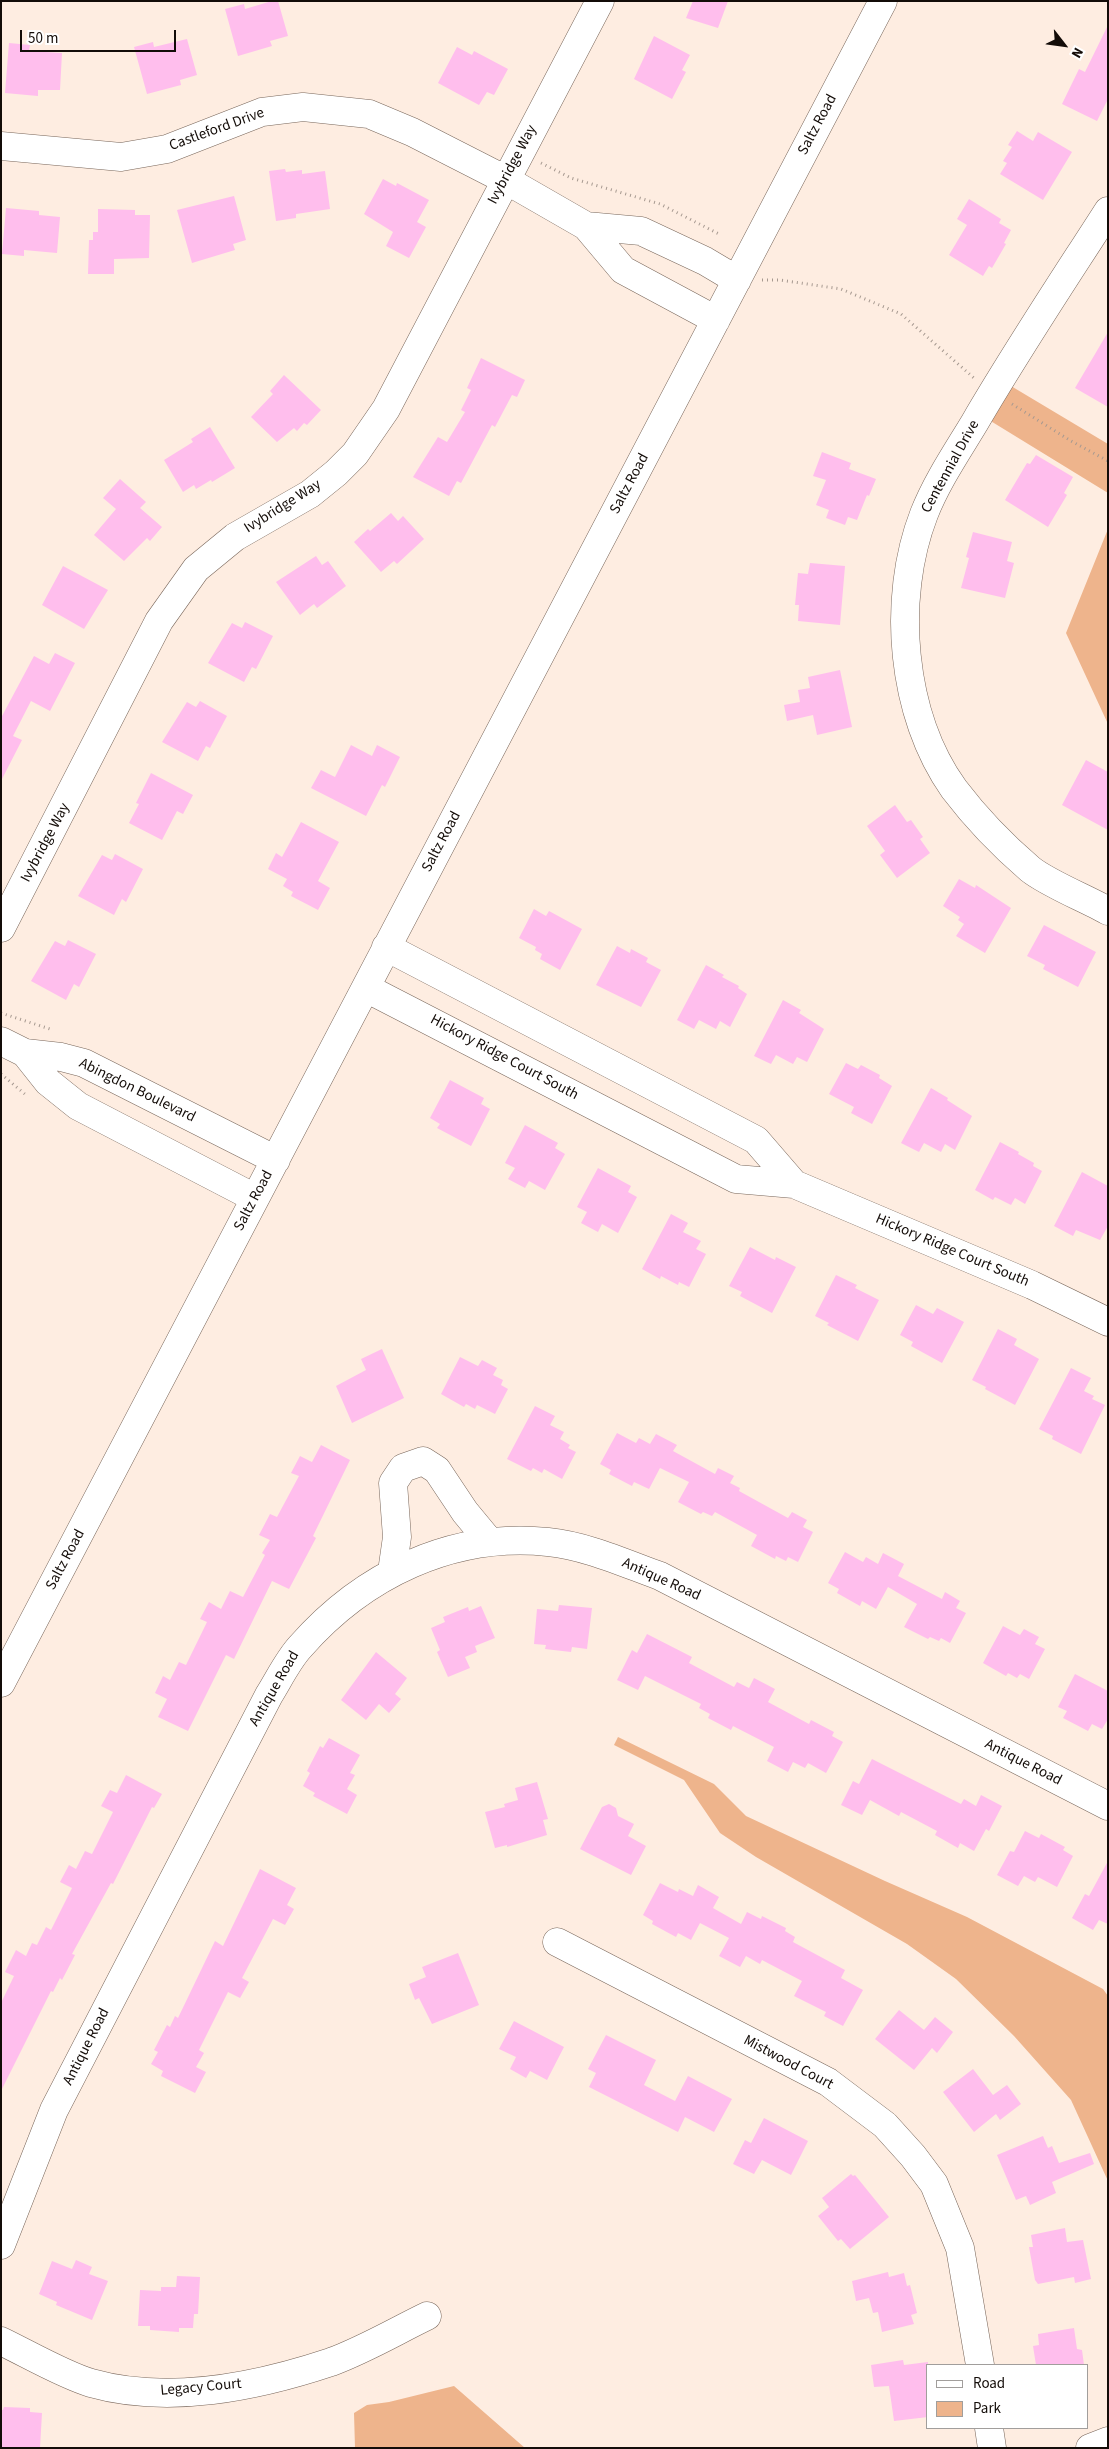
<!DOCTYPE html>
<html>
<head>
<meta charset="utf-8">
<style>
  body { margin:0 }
  #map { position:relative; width:1109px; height:2449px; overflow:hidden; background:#feede1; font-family:"Source Sans 3",sans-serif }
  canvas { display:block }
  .frame { position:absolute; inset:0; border:2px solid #130c08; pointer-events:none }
  .legend { position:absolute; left:926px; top:2364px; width:162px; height:65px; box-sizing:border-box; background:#fff; border:1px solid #a19e9c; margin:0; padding:6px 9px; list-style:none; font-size:15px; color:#130c08 }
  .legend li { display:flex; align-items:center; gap:10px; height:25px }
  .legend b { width:25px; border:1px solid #a19e9c }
  .north { position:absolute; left:1039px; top:20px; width:50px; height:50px; -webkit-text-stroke:4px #fff; paint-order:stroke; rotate:120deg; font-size:14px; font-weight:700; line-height:20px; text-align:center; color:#130c08 }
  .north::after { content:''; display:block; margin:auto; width:18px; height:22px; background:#130c08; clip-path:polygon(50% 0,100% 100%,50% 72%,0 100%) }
  .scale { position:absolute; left:20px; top:30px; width:156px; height:22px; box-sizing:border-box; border:2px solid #130c08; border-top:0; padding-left:6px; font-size:15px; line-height:18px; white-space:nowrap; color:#130c08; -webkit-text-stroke:4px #fff; paint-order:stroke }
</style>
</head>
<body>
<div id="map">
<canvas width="1109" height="2449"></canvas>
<div class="frame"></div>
<ul class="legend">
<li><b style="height:6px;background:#fff"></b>Road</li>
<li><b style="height:14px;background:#eeb48c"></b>Park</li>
</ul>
<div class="north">N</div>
<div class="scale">50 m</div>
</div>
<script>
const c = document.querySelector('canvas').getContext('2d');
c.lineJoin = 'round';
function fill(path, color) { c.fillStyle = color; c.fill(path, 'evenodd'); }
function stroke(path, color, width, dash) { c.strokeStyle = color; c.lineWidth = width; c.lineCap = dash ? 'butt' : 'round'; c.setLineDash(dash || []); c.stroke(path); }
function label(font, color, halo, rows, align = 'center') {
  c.font = font + ' "Source Sans 3",sans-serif'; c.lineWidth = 4.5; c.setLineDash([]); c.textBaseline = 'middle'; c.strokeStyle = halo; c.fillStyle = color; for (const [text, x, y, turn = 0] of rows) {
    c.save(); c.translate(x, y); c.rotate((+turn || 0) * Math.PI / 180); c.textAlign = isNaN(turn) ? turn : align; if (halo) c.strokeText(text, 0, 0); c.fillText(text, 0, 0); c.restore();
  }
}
const green = new Path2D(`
  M 1011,386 L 1108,444 L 1108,493 L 989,420 Z
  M 1108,529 L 1108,724 L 1066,633 Z
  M 618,1737 L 714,1784 L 746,1816 L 885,1881 L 967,1917 L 1103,1989 L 1108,1996 L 1108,2181 L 1071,2100 L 1014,2036 L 956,1979 L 907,1944 L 756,1857 L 720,1833 L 684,1780 L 614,1745 Z
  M 454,2386 L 525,2448 L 355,2448 L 354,2413 L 367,2405 L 389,2402 Z`);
const building = new Path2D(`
  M 272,1 L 278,1 L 288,36 L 270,41 L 272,46 L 238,56 L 225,9 L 244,4 L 245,9 Z
  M 693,1 L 728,1 L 718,28 L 686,18 Z
  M 1108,25 L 1108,99 L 1097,121 L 1062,104 L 1079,69 L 1085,72 Z
  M 654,36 L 690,55 L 682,70 L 686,72 L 672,99 L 634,79 Z
  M 187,39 L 197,75 L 180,80 L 181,85 L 147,94 L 134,47 L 153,42 L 154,47 Z
  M 9,43 L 30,45 L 29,51 L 62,53 L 60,90 L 38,90 L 38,96 L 5,93 Z
  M 457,47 L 472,55 L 474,51 L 508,69 L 494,95 L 487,92 L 479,105 L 438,83 Z
  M 1017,131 L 1033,141 L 1038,132 L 1072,152 L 1043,200 L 1000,174 L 1007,163 L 1003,161 L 1012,147 L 1008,145 Z
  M 285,169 L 286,172 L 302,170 L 302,174 L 325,171 L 330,209 L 296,214 L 296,218 L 276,221 L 269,171 Z
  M 383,179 L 396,186 L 397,183 L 429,200 L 417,222 L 426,227 L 409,258 L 386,246 L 393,232 L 364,214 Z
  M 234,196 L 246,240 L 233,244 L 235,250 L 192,263 L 177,210 Z
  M 969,199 L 1001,219 L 999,223 L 1011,230 L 1004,243 L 1006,244 L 992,268 L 989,266 L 983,276 L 949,255 L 967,225 L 957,219 Z
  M 6,208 L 39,211 L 39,215 L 60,217 L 57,253 L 24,250 L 24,256 L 2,254 Z
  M 98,209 L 135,210 L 135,215 L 150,215 L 149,258 L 114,259 L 114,274 L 88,274 L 89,240 L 93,240 L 93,232 L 98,232 Z
  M 1108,332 L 1108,407 L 1075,388 Z
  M 481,358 L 525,380 L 517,397 L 512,395 L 495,427 L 492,425 L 461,483 L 457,481 L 449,496 L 413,477 L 438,437 L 447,442 L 465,412 L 461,410 L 471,390 L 467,388 Z
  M 284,375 L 321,410 L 307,425 L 304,423 L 297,431 L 294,428 L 277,442 L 251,417 L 273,394 L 270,391 Z
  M 210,427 L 235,468 L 212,482 L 211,480 L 196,489 L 194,485 L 183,492 L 164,460 L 193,442 L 191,439 Z
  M 822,452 L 851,463 L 849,469 L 876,479 L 869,496 L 867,495 L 857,520 L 848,517 L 845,525 L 826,518 L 829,510 L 816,505 L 826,480 L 813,476 Z
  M 1036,455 L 1073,477 L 1064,493 L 1067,495 L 1048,527 L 1005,500 L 1027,463 L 1030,464 Z
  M 120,479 L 146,502 L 140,508 L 162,527 L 150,541 L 147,538 L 124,561 L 94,535 L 116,509 L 103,498 Z
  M 391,513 L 398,521 L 403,516 L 424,539 L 397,564 L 394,561 L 381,572 L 354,542 L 368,529 L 370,531 Z
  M 973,532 L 1012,542 L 1007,561 L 1014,563 L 1005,598 L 961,588 L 969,558 L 966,557 Z
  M 316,556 L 322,565 L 328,561 L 346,586 L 317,608 L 314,604 L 300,615 L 276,582 Z
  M 810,563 L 845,566 L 840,625 L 798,621 L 799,605 L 795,605 L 798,573 L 808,574 Z
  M 63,566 L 108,590 L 84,629 L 42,605 Z
  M 245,622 L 273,636 L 256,669 L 252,667 L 244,682 L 208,663 L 232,623 L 242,628 Z
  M 55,653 L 75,663 L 50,711 L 31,701 L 13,736 L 22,740 L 1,781 L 1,718 L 34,656 L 49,664 Z
  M 840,670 L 852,727 L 817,735 L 813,715 L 787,721 L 784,705 L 800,702 L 798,690 L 810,688 L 808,677 Z
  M 200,701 L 227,716 L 210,748 L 206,746 L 198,761 L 162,742 L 187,702 L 196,707 Z
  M 351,745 L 372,756 L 377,745 L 400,757 L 385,787 L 382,785 L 366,816 L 311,788 L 321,770 L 335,777 Z
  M 1086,760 L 1108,772 L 1108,830 L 1062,805 Z
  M 151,773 L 193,795 L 183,814 L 177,811 L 162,840 L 129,823 L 139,804 L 136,803 Z
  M 895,805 L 907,822 L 911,820 L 923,837 L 920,839 L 930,853 L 897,878 L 880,855 L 885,851 L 867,826 Z
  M 301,822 L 339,842 L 318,881 L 330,888 L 318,910 L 291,896 L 293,892 L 283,886 L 287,879 L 268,869 L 276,853 L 282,857 Z
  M 115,854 L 143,869 L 126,902 L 122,899 L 114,915 L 78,896 L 102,855 L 112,860 Z
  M 959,879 L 975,888 L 976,885 L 1011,908 L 985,953 L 956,936 L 964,924 L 958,920 L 960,917 L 943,906 Z
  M 534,909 L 546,916 L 549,911 L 582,929 L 560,970 L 540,959 L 542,954 L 535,950 L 536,947 L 519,938 Z
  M 1044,925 L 1096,952 L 1078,987 L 1043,969 L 1045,965 L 1027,956 Z
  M 68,940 L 96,954 L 79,987 L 74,984 L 66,1000 L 31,981 L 55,941 L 65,946 Z
  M 617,946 L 630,953 L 631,949 L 648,958 L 646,962 L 661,970 L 641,1007 L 596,985 Z
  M 706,965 L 724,975 L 722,977 L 739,986 L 738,988 L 747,994 L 730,1027 L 720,1021 L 716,1029 L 699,1020 L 694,1029 L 677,1020 Z
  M 783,1000 L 801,1010 L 799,1013 L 824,1029 L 807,1062 L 797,1057 L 793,1064 L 776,1055 L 771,1064 L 754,1056 Z
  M 846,1063 L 858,1069 L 861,1065 L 880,1075 L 879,1078 L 892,1086 L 872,1124 L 851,1113 L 854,1107 L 829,1094 Z
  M 450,1080 L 484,1098 L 481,1104 L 490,1109 L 471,1146 L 437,1128 L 440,1124 L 430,1118 Z
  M 931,1088 L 948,1098 L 947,1100 L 972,1116 L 955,1150 L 945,1144 L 941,1152 L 924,1143 L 919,1152 L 901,1143 Z
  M 525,1125 L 558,1143 L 555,1148 L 565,1154 L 545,1190 L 529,1181 L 525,1188 L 508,1179 L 515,1168 L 505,1163 Z
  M 1000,1142 L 1019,1152 L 1018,1154 L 1034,1163 L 1033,1166 L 1042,1171 L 1025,1204 L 1015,1198 L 1011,1205 L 995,1197 L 993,1200 L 975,1190 Z
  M 598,1168 L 631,1186 L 628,1192 L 637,1197 L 618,1233 L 602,1224 L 598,1232 L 581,1223 L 587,1212 L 577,1207 Z
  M 1082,1172 L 1108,1186 L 1108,1226 L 1100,1240 L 1076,1230 L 1073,1236 L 1054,1226 Z
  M 671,1214 L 688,1223 L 683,1232 L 701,1241 L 696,1249 L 706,1254 L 689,1287 L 679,1282 L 678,1285 L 661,1276 L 660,1279 L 642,1269 Z
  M 750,1247 L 775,1260 L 776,1257 L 796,1267 L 772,1313 L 740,1296 L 742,1292 L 729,1286 Z
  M 836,1275 L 857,1285 L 855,1288 L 879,1300 L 858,1341 L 827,1325 L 829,1323 L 815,1316 Z
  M 916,1305 L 933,1314 L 937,1308 L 964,1322 L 942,1363 L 911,1346 L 913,1342 L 900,1335 Z
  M 998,1329 L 1017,1339 L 1014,1345 L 1039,1359 L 1015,1405 L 985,1389 L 986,1387 L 972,1380 Z
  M 382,1349 L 404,1398 L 352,1423 L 336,1386 L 366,1370 L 361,1359 Z
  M 460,1357 L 478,1366 L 482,1360 L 497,1368 L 493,1375 L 503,1380 L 501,1385 L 508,1389 L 495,1414 L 477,1405 L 475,1409 L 466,1404 L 464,1407 L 441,1394 Z
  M 1071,1368 L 1091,1378 L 1084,1391 L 1094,1396 L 1092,1399 L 1105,1405 L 1081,1454 L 1052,1439 L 1053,1436 L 1039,1429 Z
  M 535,1406 L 555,1416 L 550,1425 L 564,1432 L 560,1439 L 570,1445 L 568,1448 L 576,1452 L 562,1479 L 544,1469 L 542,1473 L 533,1468 L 531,1471 L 507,1459 Z
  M 617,1433 L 636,1443 L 639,1438 L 650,1444 L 656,1434 L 677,1445 L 673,1451 L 715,1474 L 718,1468 L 734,1476 L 730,1483 L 740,1488 L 739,1491 L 788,1518 L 792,1512 L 807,1520 L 803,1527 L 813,1532 L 798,1562 L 788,1557 L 786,1561 L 776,1556 L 775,1559 L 751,1546 L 757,1535 L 715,1512 L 712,1516 L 703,1512 L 701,1514 L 678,1502 L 689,1482 L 660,1468 L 649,1489 L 634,1482 L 632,1486 L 609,1474 L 611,1470 L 600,1464 Z
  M 321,1445 L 350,1460 L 313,1536 L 316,1538 L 289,1589 L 272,1581 L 234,1659 L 226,1655 L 188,1731 L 158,1717 L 167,1699 L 155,1693 L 163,1676 L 170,1680 L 179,1662 L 186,1665 L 207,1622 L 200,1619 L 209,1602 L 221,1609 L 230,1591 L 243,1597 L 265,1555 L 262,1553 L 270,1540 L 259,1535 L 270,1514 L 277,1517 L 299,1476 L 291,1473 L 300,1456 L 312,1462 Z
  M 845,1552 L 863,1562 L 866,1557 L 878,1564 L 883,1553 L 904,1564 L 898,1576 L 942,1599 L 945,1592 L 960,1601 L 956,1608 L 966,1613 L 950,1643 L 941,1638 L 939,1641 L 930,1637 L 928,1639 L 904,1627 L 917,1604 L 888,1587 L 876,1609 L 862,1601 L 860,1606 L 837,1593 L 839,1589 L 828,1583 Z
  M 559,1605 L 592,1608 L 587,1649 L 572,1647 L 571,1652 L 545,1649 L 546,1645 L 534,1644 L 537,1609 L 558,1611 Z
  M 481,1606 L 495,1638 L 475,1646 L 477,1652 L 465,1657 L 470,1668 L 448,1677 L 437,1652 L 440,1650 L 431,1628 L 445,1622 L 443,1617 L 468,1607 L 469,1611 Z
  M 1003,1626 L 1020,1635 L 1024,1629 L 1039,1637 L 1035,1644 L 1045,1649 L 1029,1679 L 1020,1674 L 1017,1678 L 1008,1673 L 1006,1676 L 983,1663 Z
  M 647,1634 L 692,1657 L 689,1663 L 734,1687 L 737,1682 L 749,1688 L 754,1678 L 775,1689 L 768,1702 L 809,1724 L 811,1720 L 834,1732 L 832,1736 L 843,1742 L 826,1773 L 808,1763 L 805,1768 L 793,1762 L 788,1772 L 767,1761 L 774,1747 L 733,1726 L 731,1730 L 708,1718 L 710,1714 L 699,1708 L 701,1704 L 645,1676 L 638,1690 L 617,1680 L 632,1650 L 637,1653 Z
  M 376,1652 L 407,1678 L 395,1694 L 401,1699 L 389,1713 L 379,1704 L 366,1720 L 341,1700 Z
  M 1075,1674 L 1108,1691 L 1108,1719 L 1102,1729 L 1092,1724 L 1088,1731 L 1063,1718 L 1067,1711 L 1058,1707 Z
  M 329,1738 L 360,1755 L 350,1773 L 355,1775 L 347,1789 L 357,1795 L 347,1814 L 313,1796 L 315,1793 L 303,1786 L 310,1773 L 307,1771 L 320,1746 L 323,1748 Z
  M 872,1759 L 961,1804 L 964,1799 L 976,1806 L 981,1795 L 1002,1806 L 989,1831 L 986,1829 L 974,1851 L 960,1843 L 958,1848 L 935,1835 L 937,1831 L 901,1812 L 899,1816 L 870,1800 L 862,1815 L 841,1805 L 853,1781 L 859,1784 Z
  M 126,1775 L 162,1794 L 154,1808 L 152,1807 L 113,1884 L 111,1883 L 72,1954 L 75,1955 L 62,1980 L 60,1978 L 53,1992 L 51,1991 L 1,2091 L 1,2003 L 14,1976 L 5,1972 L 16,1950 L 26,1956 L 32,1943 L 37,1945 L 46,1927 L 51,1930 L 72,1888 L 60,1882 L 69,1865 L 76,1869 L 85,1851 L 92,1854 L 113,1812 L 101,1806 L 110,1790 L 117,1793 Z
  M 537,1782 L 548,1819 L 543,1820 L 547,1835 L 507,1847 L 507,1845 L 495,1848 L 485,1812 L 505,1807 L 504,1804 L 518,1800 L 515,1788 Z
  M 609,1804 L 616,1808 L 618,1816 L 634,1824 L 628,1836 L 646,1846 L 631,1875 L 580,1849 L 602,1807 Z
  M 1025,1831 L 1039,1838 L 1041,1834 L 1065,1847 L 1063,1850 L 1073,1856 L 1057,1887 L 1038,1877 L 1035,1882 L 1024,1876 L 1018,1886 L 997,1875 L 1010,1851 L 1014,1852 Z
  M 1108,1861 L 1108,1924 L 1099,1920 L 1093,1930 L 1072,1918 L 1085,1894 L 1089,1896 Z
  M 260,1869 L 296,1888 L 287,1905 L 294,1909 L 285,1925 L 273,1919 L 242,1978 L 249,1982 L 240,1998 L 228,1992 L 199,2050 L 204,2053 L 196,2067 L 206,2072 L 195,2093 L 161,2076 L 163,2071 L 151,2064 L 158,2052 L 154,2050 L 167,2025 L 170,2027 L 175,2016 L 178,2018 L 215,1941 L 223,1946 Z
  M 660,1883 L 678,1892 L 679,1889 L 693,1896 L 698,1885 L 719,1897 L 713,1908 L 741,1924 L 747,1912 L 761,1919 L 762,1916 L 786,1928 L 785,1931 L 795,1937 L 793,1942 L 845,1970 L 841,1978 L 863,1990 L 843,2026 L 824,2016 L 826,2012 L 794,1996 L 802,1981 L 762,1960 L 760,1964 L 746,1956 L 740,1967 L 719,1956 L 729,1938 L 700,1923 L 691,1940 L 678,1933 L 676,1937 L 652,1924 L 653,1921 L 643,1915 Z
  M 458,1953 L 479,2005 L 432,2024 L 419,1998 L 415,2000 L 409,1984 L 426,1977 L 422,1967 Z
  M 899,2010 L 924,2030 L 935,2017 L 953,2032 L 937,2053 L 932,2048 L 914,2070 L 875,2039 Z
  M 514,2021 L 564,2047 L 547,2080 L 530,2071 L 526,2078 L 510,2069 L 516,2057 L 499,2049 Z
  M 606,2035 L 656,2060 L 644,2085 L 675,2101 L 688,2076 L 732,2099 L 714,2132 L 685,2117 L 678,2132 L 589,2087 L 596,2073 L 588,2069 Z
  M 973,2069 L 993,2095 L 1007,2085 L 1021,2104 L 1000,2120 L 996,2114 L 974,2132 L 943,2092 Z
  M 764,2118 L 808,2141 L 791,2175 L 762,2160 L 754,2174 L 733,2164 L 745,2140 L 751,2143 Z
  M 1043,2136 L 1048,2148 L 1052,2146 L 1059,2163 L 1090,2153 L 1094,2164 L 1052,2182 L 1056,2193 L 1030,2205 L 1026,2196 L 1016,2200 L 997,2155 Z
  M 851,2174 L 853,2176 L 855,2175 L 889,2217 L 850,2249 L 841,2239 L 838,2241 L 818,2216 L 829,2207 L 822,2198 Z
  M 1065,2228 L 1067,2242 L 1083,2240 L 1091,2279 L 1075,2283 L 1074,2277 L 1038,2284 L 1035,2280 L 1029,2247 L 1033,2247 L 1031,2235 Z
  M 76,2260 L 92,2267 L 89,2274 L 108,2281 L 92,2320 L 56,2305 L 57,2302 L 39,2294 L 52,2261 L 72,2269 Z
  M 888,2272 L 889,2277 L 904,2273 L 907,2286 L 910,2285 L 917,2313 L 911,2315 L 914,2324 L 882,2332 L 878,2312 L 873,2313 L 869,2298 L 856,2301 L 852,2281 Z
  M 177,2276 L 200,2277 L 198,2314 L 194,2314 L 193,2328 L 179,2328 L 179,2332 L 150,2330 L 150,2326 L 138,2326 L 140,2290 L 161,2291 L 161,2287 L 176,2287 Z
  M 1074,2328 L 1077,2349 L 1082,2350 L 1084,2365 L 1036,2365 L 1033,2346 L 1039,2345 L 1038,2334 Z
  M 903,2360 L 904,2365 L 928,2362 L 928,2417 L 894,2421 L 889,2386 L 874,2387 L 871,2365 Z
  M 4,2407 L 30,2408 L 30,2412 L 42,2413 L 40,2448 L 1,2448 L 1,2410 L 3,2410 Z`);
const path = new Path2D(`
  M 541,163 L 571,178 L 660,204 L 721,235
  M 762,280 L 780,280 L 841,289 L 901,314 L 974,378
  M 1012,404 L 1071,441 L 1108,461
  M 1,1013 L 53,1030
  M 1,1074 L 26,1095`);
const minor = new Path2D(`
  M 1,146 L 121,157 L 167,149 L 262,112 L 303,107 L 369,114 L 412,132 L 506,180 L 586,226
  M 1108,211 C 1063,281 1017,350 975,422 C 957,452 937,481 924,514 C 891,599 901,715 954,789 C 976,818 1002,845 1030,869 C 1047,883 1087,899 1108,911
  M 716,320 L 623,270 L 586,226 L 641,231 L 705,261 L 737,280
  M 1,928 L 159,621 L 196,569 L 235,537 L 310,494 L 336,473 L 355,454 L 386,409 L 600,1
  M 386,947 L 756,1140 L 794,1184
  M 366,988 L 736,1179 L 794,1184 L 1032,1285 L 1108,1322
  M 1,1041 L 25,1053
  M 255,1198 L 78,1106 L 48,1082 L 25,1053 L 61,1057 L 84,1063 L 276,1160
  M 392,1572 L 397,1537 L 393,1483 L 403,1468 L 423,1461 L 437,1470 L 465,1512 L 489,1541
  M 1,1683 L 883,1
  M 557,1942 L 828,2082 L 885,2125 L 913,2156 L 934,2184 L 960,2248 L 980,2365
  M 1,2245 L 54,2110 L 269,1695 C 279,1679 288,1660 300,1647 C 363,1575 452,1532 548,1542 C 587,1546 624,1563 660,1576 L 1108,1806
  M 1,2341 C 28,2354 64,2375 91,2383 C 169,2405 256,2387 331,2362 C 364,2350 396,2331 427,2316
  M 989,2428 L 992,2448
  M 1090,2448 L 1108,2441`);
const streetNames = [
  ["Saltz Road",818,125,-62],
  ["Castleford Drive",217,130,-20],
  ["Ivybridge Way",513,165,-62],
  ["Centennial Drive",951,467,-61],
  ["Saltz Road",630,484,-62],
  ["Ivybridge Way",283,507,-32],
  ["Saltz Road",442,842,-62],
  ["Ivybridge Way",46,843,-62],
  ["Hickory Ridge Court South",504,1058,28],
  ["Abingdon Boulevard",137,1091,26],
  ["Saltz Road",254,1201,-62],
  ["Hickory Ridge Court South",952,1251,23],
  ["Saltz Road",66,1560,-62],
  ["Antique Road",661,1580,24],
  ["Antique Road",275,1689,-60],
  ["Antique Road",1023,1763,27],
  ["Antique Road",87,2047,-63],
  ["Mistwood Court",788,2063,28],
  ["Legacy Court",201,2388,-5]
];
fill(green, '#eeb48c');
fill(building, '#ffbeed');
stroke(minor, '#78665a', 29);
stroke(path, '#a69990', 3, [1, 4]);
stroke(minor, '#fff', 28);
label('15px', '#130c08', '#fff', streetNames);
</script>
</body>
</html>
